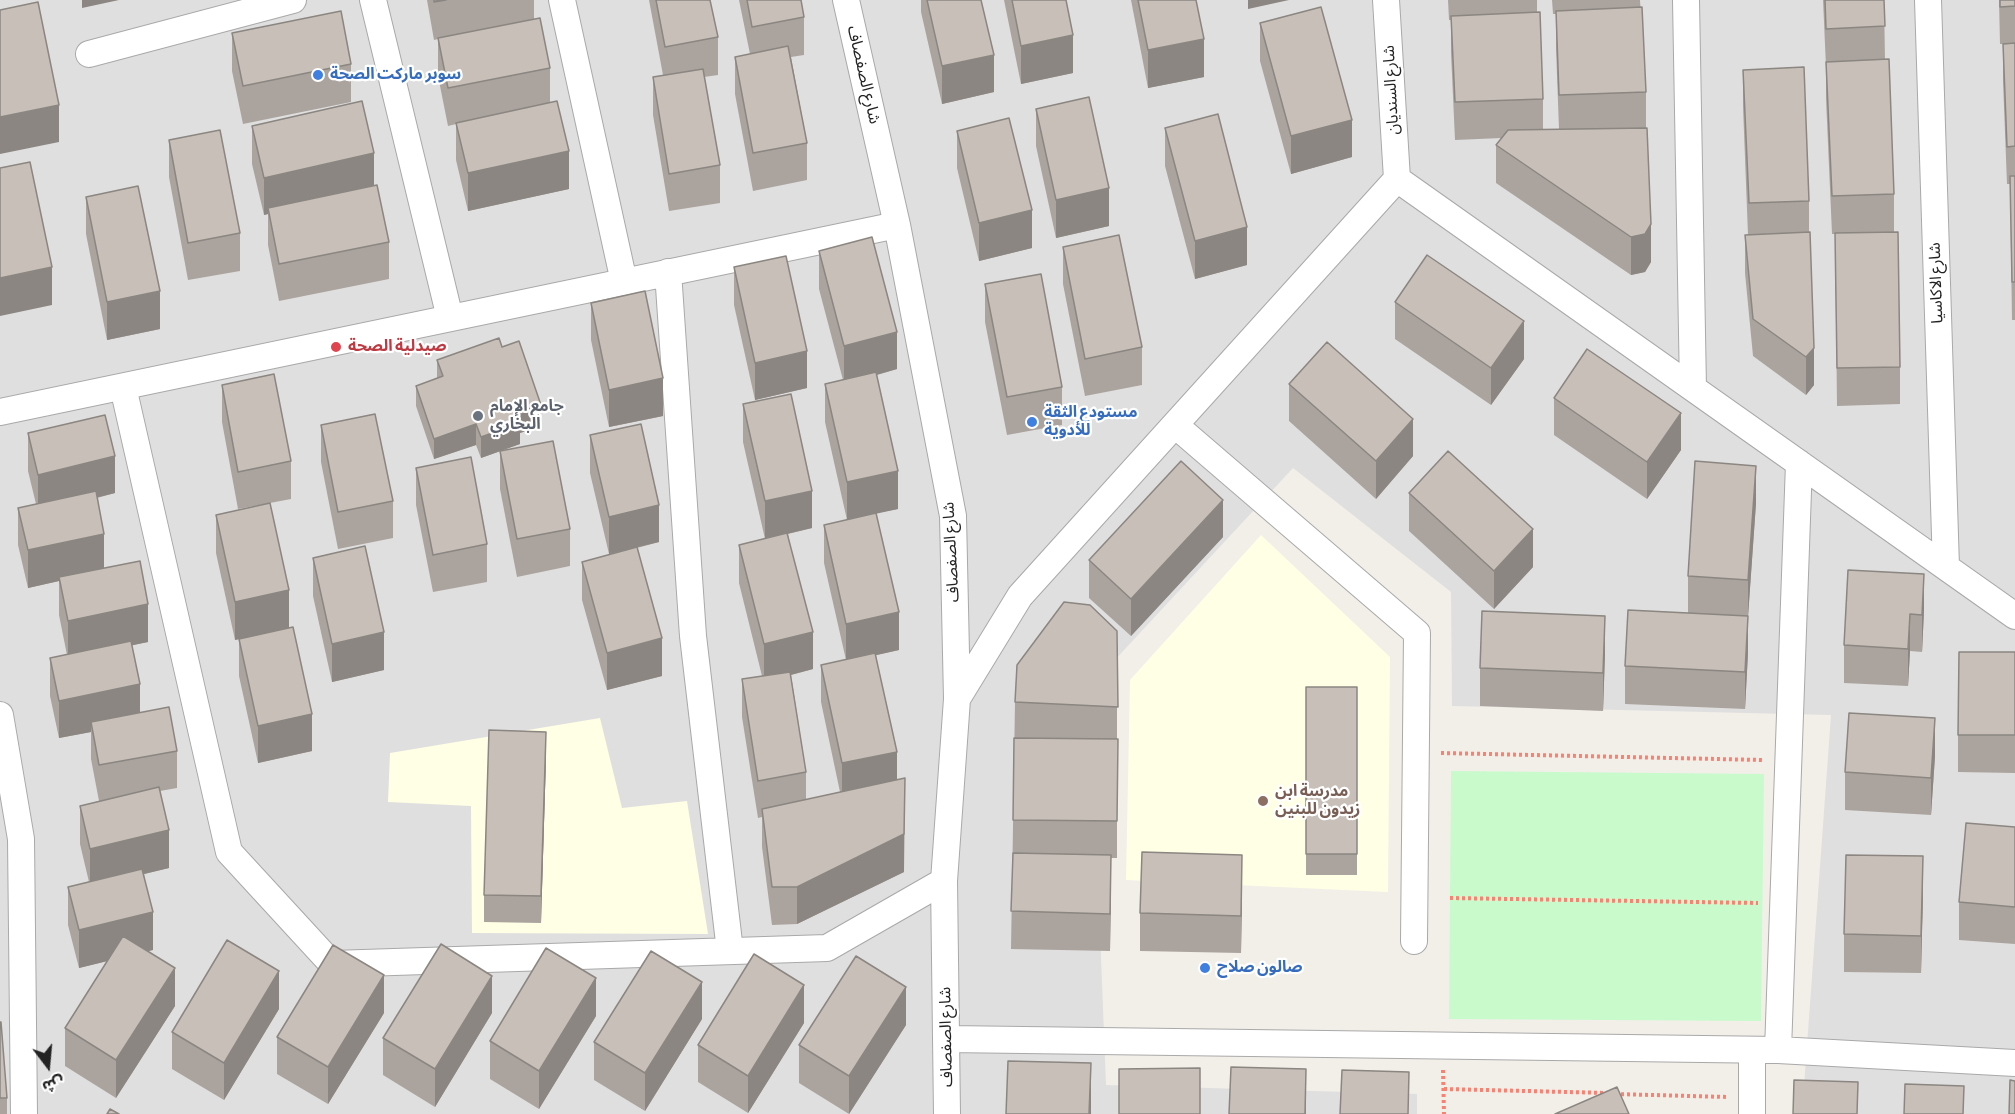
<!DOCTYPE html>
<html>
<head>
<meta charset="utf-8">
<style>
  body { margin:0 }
  #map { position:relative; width:2015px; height:1114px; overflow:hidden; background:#f2efe9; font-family:"Sofia Sans Condensed","Noto Sans Arabic",sans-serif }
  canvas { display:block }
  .north { position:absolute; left:18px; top:1036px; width:60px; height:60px; -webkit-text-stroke:4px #fff; paint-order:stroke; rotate:164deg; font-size:16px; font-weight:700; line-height:24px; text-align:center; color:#222 }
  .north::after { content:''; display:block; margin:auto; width:21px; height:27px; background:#222; clip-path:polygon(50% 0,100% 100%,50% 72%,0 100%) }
</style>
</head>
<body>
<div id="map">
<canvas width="2015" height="1114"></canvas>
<div class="north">ش</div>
</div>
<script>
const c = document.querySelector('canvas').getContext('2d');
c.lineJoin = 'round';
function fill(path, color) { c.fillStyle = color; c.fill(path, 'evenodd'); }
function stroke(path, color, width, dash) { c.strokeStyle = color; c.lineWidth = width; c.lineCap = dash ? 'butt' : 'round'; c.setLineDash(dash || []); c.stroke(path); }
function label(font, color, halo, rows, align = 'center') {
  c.font = font + ' "Sofia Sans Condensed","Noto Sans Arabic",sans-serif'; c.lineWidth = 4.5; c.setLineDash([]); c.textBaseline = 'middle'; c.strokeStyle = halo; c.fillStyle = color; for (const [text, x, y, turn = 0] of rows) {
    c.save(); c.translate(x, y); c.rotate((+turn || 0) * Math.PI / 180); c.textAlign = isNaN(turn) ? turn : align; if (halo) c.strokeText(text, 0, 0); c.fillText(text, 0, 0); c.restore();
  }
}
const residential = new Path2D(`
  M 0,0 L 2015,0 L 2015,1114 L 1802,1114 L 1831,715 L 1452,706 L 1451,592 L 1293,468 L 1099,677 L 1101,957 L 1106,1085 L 1417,1094 L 1417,1114 L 0,1114 Z`);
const education = new Path2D(`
  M 1261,535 L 1390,657 L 1388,892 L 1126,880 L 1130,680 Z
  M 600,718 L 622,808 L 687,801 L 708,934 L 472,933 L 471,806 L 388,802 L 390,753 Z`);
const park = new Path2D(`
  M 1451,771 L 1764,774 L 1761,1021 L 1449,1019 Z`);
const path = new Path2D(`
  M 1441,753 L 1763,760
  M 1450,898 L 1758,903
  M 1443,1070 L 1444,1114
  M 1444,1089 L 1608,1093
  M 1615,1094 L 1728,1097`);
const street = new Path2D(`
  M 373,0 L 450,318
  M 562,0 L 624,282
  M 846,0 L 897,225 L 953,516 L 957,699 L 944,881 L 947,1114
  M 1386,0 L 1397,179
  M 1686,0 L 1693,388
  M 1928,0 L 1946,567
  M 89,54 L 293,0
  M 668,272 L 693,636 L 730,951
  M 123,387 L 229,852 L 332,964 L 827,948 L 944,881
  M 0,412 L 897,225
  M 1175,425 L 1417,633 L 1414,941
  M 957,699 L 1020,596 L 1397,179 L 2015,616
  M 0,715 L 21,839 L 24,1114
  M 948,1039 L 1778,1050 L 2015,1063
  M 1752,1050 L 1752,1114
  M 1778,1050 L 1799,463`);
const wall = new Path2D(`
  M 427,0 L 534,0 L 534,19 L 550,68 L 550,102 L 569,189 L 468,211 L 456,160 L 456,124 L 448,126 L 438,76 L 438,39 L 434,40 Z
  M 649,0 L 710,0 L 718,37 L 718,75 L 704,77 L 720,165 L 720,203 L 669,211 L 653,115 L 653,77 L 663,75 Z
  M 739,0 L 801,0 L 804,17 L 804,55 L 791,57 L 807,143 L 807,180 L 753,191 L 735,94 L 735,57 L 750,54 Z
  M 921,0 L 981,0 L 994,92 L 942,104 L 921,12 Z
  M 1004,0 L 1066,0 L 1073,73 L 1021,84 Z
  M 1131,0 L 1196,0 L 1204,77 L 1148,88 Z
  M 1448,0 L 1537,0 L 1537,12 L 1543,99 L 1543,130 L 1559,129 L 1556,48 L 1556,14 L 1553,14 L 1552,0 L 1640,0 L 1646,92 L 1646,128 L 1651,262 L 1645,272 L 1631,275 L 1496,183 L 1496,145 L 1502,138 L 1455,140 L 1451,53 L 1451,20 L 1449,20 Z
  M 1823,0 L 1884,0 L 1885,60 L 1894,194 L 1894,232 L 1900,367 L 1900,404 L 1837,406 L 1835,234 L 1832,234 L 1826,99 L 1826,67 Z
  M 1999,0 L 2015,0 L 2015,320 L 2012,320 L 2010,184 L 2007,184 L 2003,81 L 2003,44 L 2000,44 Z
  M 1260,23 L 1352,157 L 1291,174 L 1260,61 Z
  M 232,33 L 351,64 L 351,102 L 243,124 L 232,71 Z
  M 1743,70 L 1809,201 L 1809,232 L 1814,385 L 1806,395 L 1753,356 L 1745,273 L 1745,235 L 1748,235 L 1743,107 Z
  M 1036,109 L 1109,226 L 1056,238 L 1036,146 Z
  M 252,126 L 374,186 L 389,242 L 389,279 L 279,301 L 268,245 L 268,214 L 264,215 L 252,164 Z
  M 1165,128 L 1247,265 L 1195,279 L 1165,166 Z
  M 957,131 L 1032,248 L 979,261 L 957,168 Z
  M 169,140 L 240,233 L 240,271 L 188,280 L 169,177 Z
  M 86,197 L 160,329 L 107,340 L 86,234 Z
  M 1063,247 L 1142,347 L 1142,385 L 1085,396 L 1063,284 Z
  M 819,251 L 897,369 L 877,375 L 898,509 L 876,513 L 899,650 L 876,655 L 897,780 L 904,872 L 797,924 L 772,925 L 762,847 L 762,817 L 758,818 L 742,717 L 742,679 L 762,676 L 739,583 L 739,545 L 765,539 L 743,442 L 743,404 L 812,528 L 788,534 L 813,669 L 791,675 L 806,772 L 806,800 L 840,792 L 821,702 L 821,665 L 846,660 L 824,563 L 824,525 L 847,520 L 825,422 L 825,384 L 843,380 L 819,289 Z
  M 734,267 L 807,388 L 755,400 L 734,305 Z
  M 985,284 L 1062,387 L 1062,425 L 1007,435 L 985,322 Z
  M 1395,302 L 1524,359 L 1491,405 L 1395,339 Z
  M 591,303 L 663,416 L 609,427 L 591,340 Z
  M 502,347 L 541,426 L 520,433 L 520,444 L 481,458 L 476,445 L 434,459 L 416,406 L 416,386 L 437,378 L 437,360 Z
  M 1289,384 L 1413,456 L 1376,499 L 1289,421 Z
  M 222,385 L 291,461 L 291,499 L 238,509 L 222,422 Z
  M 1554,398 L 1681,450 L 1647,499 L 1554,435 Z
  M 321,425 L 393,501 L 393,538 L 338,549 L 321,462 Z
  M 28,433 L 115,493 L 97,498 L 104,568 L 148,642 L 132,645 L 140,712 L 177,751 L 177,788 L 160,791 L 169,868 L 144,874 L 153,950 L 147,951 L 175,1006 L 116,1098 L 65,1066 L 65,1028 L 107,961 L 79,968 L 68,925 L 68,887 L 89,882 L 80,844 L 80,806 L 99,801 L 91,759 L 91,732 L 59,738 L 50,696 L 50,658 L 67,655 L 59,615 L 59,581 L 28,588 L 18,545 L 18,508 L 36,504 L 28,471 Z
  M 590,435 L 659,542 L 637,548 L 662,676 L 607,690 L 582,600 L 582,562 L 627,550 L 609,554 L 590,473 Z
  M 500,451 L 570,529 L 570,566 L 517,577 L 500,489 Z
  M 416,468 L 487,544 L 487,582 L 433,592 L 416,505 Z
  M 1409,493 L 1533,567 L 1494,609 L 1409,531 Z
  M 1756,503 L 1748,616 L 1748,653 L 1745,709 L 1625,704 L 1625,666 L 1688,613 L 1688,576 Z
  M 216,515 L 289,628 L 312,751 L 258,763 L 239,676 L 239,639 L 235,640 L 216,553 Z
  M 1223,537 L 1131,636 L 1089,598 L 1089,560 Z
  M 313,558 L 384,670 L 332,682 L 313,596 Z
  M 1924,574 L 1924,611 L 1922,652 L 1910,651 L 1908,686 L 1844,683 L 1844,645 Z
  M 1117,631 L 1117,858 L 1111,858 L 1110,951 L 1011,949 L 1015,702 Z
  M 2015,652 L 2015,773 L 1958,772 L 1958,735 Z
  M 1605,654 L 1603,711 L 1480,706 L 1480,668 Z
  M 1306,687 L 1357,687 L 1357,875 L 1306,875 Z
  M 1935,756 L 1931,815 L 1845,810 L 1845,772 Z
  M 546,758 L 541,923 L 484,922 L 484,895 Z
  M 2015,827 L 2015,944 L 1959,940 L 1959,902 Z
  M 1242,892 L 1241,953 L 1140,951 L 1140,913 Z
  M 1923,893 L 1921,973 L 1844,972 L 1844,934 Z
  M 279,1009 L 224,1100 L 172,1069 L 172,1032 Z
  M 384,1013 L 328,1104 L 277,1074 L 277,1037 Z
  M 492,1013 L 435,1107 L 383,1075 L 383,1038 Z
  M 596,1016 L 539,1109 L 490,1079 L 490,1041 Z
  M 702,1019 L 645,1111 L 594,1080 L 594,1042 Z
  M 0,1022 L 7,1098 L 7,1114 L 0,1114 Z
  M 804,1023 L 748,1113 L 698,1082 L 698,1045 Z
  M 906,1025 L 849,1114 L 799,1083 L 799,1045 Z`);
const shadedWall = new Path2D(`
  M 82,0 L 119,0 L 82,8 Z
  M 1248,0 L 1289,0 L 1248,9 Z
  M 1073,35 L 1073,73 L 1021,84 L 1021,46 Z
  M 1204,39 L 1204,77 L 1148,88 L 1148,50 Z
  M 994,55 L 994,92 L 942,104 L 942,66 Z
  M 59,105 L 59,142 L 0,154 L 0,117 Z
  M 1352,120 L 1352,157 L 1291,174 L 1291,136 Z
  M 569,151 L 569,189 L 468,211 L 468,173 Z
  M 374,153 L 374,191 L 268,208 L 268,214 L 264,215 L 264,178 Z
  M 1109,188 L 1109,226 L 1056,238 L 1056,200 Z
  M 1032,210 L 1032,248 L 979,261 L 979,223 Z
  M 1651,224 L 1651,262 L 1645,272 L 1631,275 L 1631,237 Z
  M 1247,227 L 1247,265 L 1195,279 L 1195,241 Z
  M 52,267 L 52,305 L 0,316 L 0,278 Z
  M 160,291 L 160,329 L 107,340 L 107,302 Z
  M 1524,321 L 1524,359 L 1491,405 L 1491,368 Z
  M 897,332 L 897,369 L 844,384 L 844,346 Z
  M 1814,348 L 1814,385 L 1806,395 L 1806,357 Z
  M 807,351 L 807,388 L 755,400 L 755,363 Z
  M 663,378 L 663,416 L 609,427 L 609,390 Z
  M 541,405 L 541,426 L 520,433 L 520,444 L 481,458 L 481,437 L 516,413 Z
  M 1681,413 L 1681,450 L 1647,499 L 1647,462 Z
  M 1413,419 L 1413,456 L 1376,499 L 1376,461 Z
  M 476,424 L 476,445 L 434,459 L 434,439 Z
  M 115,456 L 115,493 L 38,512 L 38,475 Z
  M 1756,466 L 1756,503 L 1748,617 L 1748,580 Z
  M 898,471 L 898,509 L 847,520 L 847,482 Z
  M 812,491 L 812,528 L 765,539 L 765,501 Z
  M 1223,500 L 1223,537 L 1131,636 L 1131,599 Z
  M 659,505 L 659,542 L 609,554 L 609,517 Z
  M 1533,529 L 1533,567 L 1494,609 L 1494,571 Z
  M 104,534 L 104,571 L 59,577 L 59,581 L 28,588 L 28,550 Z
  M 1924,574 L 1924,611 L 1922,652 L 1922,615 Z
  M 289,590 L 289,628 L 235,640 L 235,602 Z
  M 148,604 L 148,642 L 68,659 L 68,621 Z
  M 899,612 L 899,650 L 846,662 L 846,624 Z
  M 1910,614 L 1910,651 L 1908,686 L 1908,649 Z
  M 1605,616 L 1605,654 L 1603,711 L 1603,673 Z
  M 1748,616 L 1748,653 L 1745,709 L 1745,672 Z
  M 384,632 L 384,670 L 332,682 L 332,644 Z
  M 813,632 L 813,669 L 764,682 L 764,644 Z
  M 662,638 L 662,676 L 607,690 L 607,653 Z
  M 140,684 L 140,721 L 91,722 L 91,732 L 59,738 L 59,701 Z
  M 312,714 L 312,751 L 258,763 L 258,726 Z
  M 1935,718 L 1935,756 L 1931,815 L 1931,778 Z
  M 546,732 L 546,758 L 541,923 L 541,896 Z
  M 897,752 L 897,789 L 842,801 L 842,763 Z
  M 905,778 L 904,872 L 797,924 L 797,887 Z
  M 169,830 L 169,868 L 90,887 L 90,849 Z
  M 1111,855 L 1111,893 L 1110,951 L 1110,914 Z
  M 1242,855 L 1242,892 L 1241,953 L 1241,916 Z
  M 1923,856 L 1923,893 L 1921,973 L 1921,936 Z
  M 153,912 L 153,950 L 79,968 L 79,930 Z
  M 175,968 L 175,1006 L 116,1098 L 116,1060 Z
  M 279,971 L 279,1009 L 224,1100 L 224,1063 Z
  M 384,975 L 384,1013 L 328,1104 L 328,1067 Z
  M 492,976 L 492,1013 L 435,1107 L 435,1069 Z
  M 596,978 L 596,1016 L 539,1109 L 539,1071 Z
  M 702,982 L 702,1019 L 645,1111 L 645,1073 Z
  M 804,985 L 804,1023 L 748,1113 L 748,1076 Z
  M 906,987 L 906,1025 L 849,1114 L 849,1076 Z
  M 1091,1063 L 1091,1114 L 1089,1114 Z
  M 1306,1069 L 1306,1114 L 1305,1114 Z`);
const building = new Path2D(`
  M 434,0 L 446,0 L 434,2 Z
  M 656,0 L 710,0 L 718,37 L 665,47 Z
  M 747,0 L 801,0 L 804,17 L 752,27 Z
  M 927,0 L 981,0 L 994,55 L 942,66 Z
  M 1012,0 L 1066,0 L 1073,35 L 1021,46 Z
  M 1138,0 L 1196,0 L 1204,39 L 1148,50 Z
  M 1825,0 L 1884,0 L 1885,26 L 1826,29 Z
  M 2000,0 L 2015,0 L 2015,6 L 2000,7 Z
  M 38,2 L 59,105 L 0,117 L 0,10 Z
  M 1321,7 L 1352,120 L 1291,136 L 1260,23 Z
  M 1642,7 L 1646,92 L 1559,95 L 1556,11 Z
  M 341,11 L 351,64 L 243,86 L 232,33 Z
  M 1540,12 L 1543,99 L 1455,102 L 1451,16 Z
  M 540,18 L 550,68 L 448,88 L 438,38 Z
  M 2015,43 L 2015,146 L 2007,147 L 2003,44 Z
  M 788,46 L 807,143 L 753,153 L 735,57 Z
  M 1889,59 L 1894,194 L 1832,196 L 1826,62 Z
  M 1804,67 L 1809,201 L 1749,203 L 1743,70 Z
  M 703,69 L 720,165 L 669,174 L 653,77 Z
  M 1089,97 L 1109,188 L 1056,200 L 1036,109 Z
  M 362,101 L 374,153 L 264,178 L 252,126 Z
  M 557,101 L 569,151 L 468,173 L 456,123 Z
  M 1218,114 L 1247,227 L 1195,241 L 1165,128 Z
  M 1009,118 L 1032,210 L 979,223 L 957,131 Z
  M 1647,128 L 1651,224 L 1645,234 L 1631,237 L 1496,145 L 1508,130 Z
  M 220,130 L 240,233 L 188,243 L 169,140 Z
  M 30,162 L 52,267 L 0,278 L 0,168 Z
  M 2010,176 L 2015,176 L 2015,282 L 2012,282 Z
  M 377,185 L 389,242 L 279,264 L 268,208 Z
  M 138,186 L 160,291 L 107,302 L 86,197 Z
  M 1810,232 L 1814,348 L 1806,357 L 1753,319 L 1745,235 Z
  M 1898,232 L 1900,367 L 1837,368 L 1835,233 Z
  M 1119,235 L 1142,347 L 1085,359 L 1063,247 Z
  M 872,237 L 897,332 L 844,346 L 819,251 Z
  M 1427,255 L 1524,321 L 1491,368 L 1395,302 Z
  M 786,256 L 807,351 L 755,363 L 734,267 Z
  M 1041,274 L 1062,387 L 1007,397 L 985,284 Z
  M 645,291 L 663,378 L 609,390 L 591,303 Z
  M 499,338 L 502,347 L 519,341 L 541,405 L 516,413 L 520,423 L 481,437 L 476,424 L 434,439 L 416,386 L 443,376 L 437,360 Z
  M 1327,342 L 1413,419 L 1376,461 L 1289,384 Z
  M 1587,349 L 1681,413 L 1647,462 L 1554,398 Z
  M 876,372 L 898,471 L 847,482 L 825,384 Z
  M 274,374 L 291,461 L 238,472 L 222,385 Z
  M 791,394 L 812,491 L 765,501 L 743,404 Z
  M 375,414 L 393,501 L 338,512 L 321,425 Z
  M 105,415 L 115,456 L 38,475 L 28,433 Z
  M 641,424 L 659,505 L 609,517 L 590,435 Z
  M 553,441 L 570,529 L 517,539 L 500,451 Z
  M 1448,451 L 1533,529 L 1494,571 L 1409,493 Z
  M 471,457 L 487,544 L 433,555 L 416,468 Z
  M 1181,461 L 1223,500 L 1131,599 L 1089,560 Z
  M 1695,461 L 1756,466 L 1748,580 L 1688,576 Z
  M 96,491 L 104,534 L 28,550 L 18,508 Z
  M 270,503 L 289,590 L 235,602 L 216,515 Z
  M 876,513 L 899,612 L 846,624 L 824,525 Z
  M 787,533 L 813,632 L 764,644 L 739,545 Z
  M 365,546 L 384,632 L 332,644 L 313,558 Z
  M 637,547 L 662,638 L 607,653 L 582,562 Z
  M 140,561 L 148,604 L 68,621 L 59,577 Z
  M 1848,570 L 1924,574 L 1922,615 L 1910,614 L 1908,649 L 1844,645 Z
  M 1064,602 L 1090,605 L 1117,631 L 1118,707 L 1015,702 L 1017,665 Z
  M 1628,610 L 1748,616 L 1745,672 L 1625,666 Z
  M 1482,611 L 1605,616 L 1603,673 L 1480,668 Z
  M 293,627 L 312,714 L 258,726 L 239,639 Z
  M 131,641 L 140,684 L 59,701 L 50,658 Z
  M 1959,652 L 2015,652 L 2015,735 L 1958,735 Z
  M 875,653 L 897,752 L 842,763 L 821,665 Z
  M 790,672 L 806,772 L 758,781 L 742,679 Z
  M 1306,687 L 1357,687 L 1357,854 L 1306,854 Z
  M 169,707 L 177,751 L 99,765 L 91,722 Z
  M 1849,713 L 1935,718 L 1931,778 L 1845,772 Z
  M 489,730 L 546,732 L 541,896 L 484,895 Z
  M 1014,738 L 1118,739 L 1117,821 L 1013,820 Z
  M 905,778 L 904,834 L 797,887 L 772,887 L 762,809 Z
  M 159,787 L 169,830 L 90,849 L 80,806 Z
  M 1966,823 L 2015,827 L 2015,907 L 1959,902 Z
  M 1142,852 L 1242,855 L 1241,916 L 1140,913 Z
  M 1013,853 L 1111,855 L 1110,914 L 1011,911 Z
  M 1846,855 L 1923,856 L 1921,936 L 1844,934 Z
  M 142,869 L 153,912 L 79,930 L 68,887 Z
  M 123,936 L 175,968 L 116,1060 L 65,1028 Z
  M 227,940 L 279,971 L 224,1063 L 172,1032 Z
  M 441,944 L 492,976 L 435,1069 L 383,1038 Z
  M 333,945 L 384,975 L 328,1067 L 277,1037 Z
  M 546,948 L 596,978 L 539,1071 L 490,1041 Z
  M 651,951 L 702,982 L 645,1073 L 594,1042 Z
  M 754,954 L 804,985 L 748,1076 L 698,1045 Z
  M 856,956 L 906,987 L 849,1076 L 799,1045 Z
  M 0,1022 L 1,1022 L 7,1098 L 0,1098 Z
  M 1008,1061 L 1091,1063 L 1089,1114 L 1006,1114 Z
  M 1231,1067 L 1306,1069 L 1305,1114 L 1229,1114 Z
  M 1200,1068 L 1200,1114 L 1119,1114 L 1119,1069 Z
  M 1342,1070 L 1409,1072 L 1408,1114 L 1340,1114 Z
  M 1794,1080 L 1858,1082 L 1857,1114 L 1793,1114 Z
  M 2010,1080 L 2015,1081 L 2015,1114 L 2009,1114 Z
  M 1905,1084 L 1964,1086 L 1963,1114 L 1904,1114 Z
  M 1617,1087 L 1629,1114 L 1555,1114 Z
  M 110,1109 L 119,1114 L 107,1114 Z`);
const markers = [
  [318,75,6,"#3f7fe0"],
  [336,347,6,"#e0444e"],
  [478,416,6,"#6b7280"],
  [1032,422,6,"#3f7fe0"],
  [1263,801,6,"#8d6e63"],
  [1205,968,6,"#3f7fe0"]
];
const shopNames = [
  ["سوبر ماركت الصحة",330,75],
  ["مستودع الثقة",1044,413],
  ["للأدوية",1044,431],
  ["صالون صلاح",1217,968]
];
const streetNames = [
  ["شارع الصفصاف",863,75,77],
  ["شارع السنديان",1392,90,-93],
  ["شارع الاكاسيا",1937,283,-92],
  ["شارع الصفصاف",952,552,-93],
  ["شارع الصفصاف",947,1037,-91]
];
const healthNames = [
  ["صيدلية الصحة",348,347]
];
const worshipNames = [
  ["جامع الإمام",490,407],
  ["البخاري",490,425]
];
const educationNames = [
  ["مدرسة ابن",1275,792],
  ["زيدون للبنين",1275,810]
];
fill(residential, '#e0dfdf');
fill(education, '#ffffe5');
fill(park, '#c8facc');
stroke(street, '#a9a9a9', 28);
stroke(path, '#fa8072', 4, [3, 3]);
stroke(street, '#fff', 26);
fill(wall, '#aba49e');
fill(shadedWall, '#8b8681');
fill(building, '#c7bfb8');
stroke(building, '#8b8681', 1.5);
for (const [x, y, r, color] of markers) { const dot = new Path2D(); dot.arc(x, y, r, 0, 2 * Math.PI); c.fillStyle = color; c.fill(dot); stroke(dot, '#fff', 2); }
label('bold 16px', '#366cbe', '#fff', shopNames, 'left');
label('16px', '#222', '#fff', streetNames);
label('bold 16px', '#be3a42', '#fff', healthNames, 'left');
label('bold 16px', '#5b616d', '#fff', worshipNames, 'left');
label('bold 16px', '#785e54', '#fff', educationNames, 'left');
</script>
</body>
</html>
